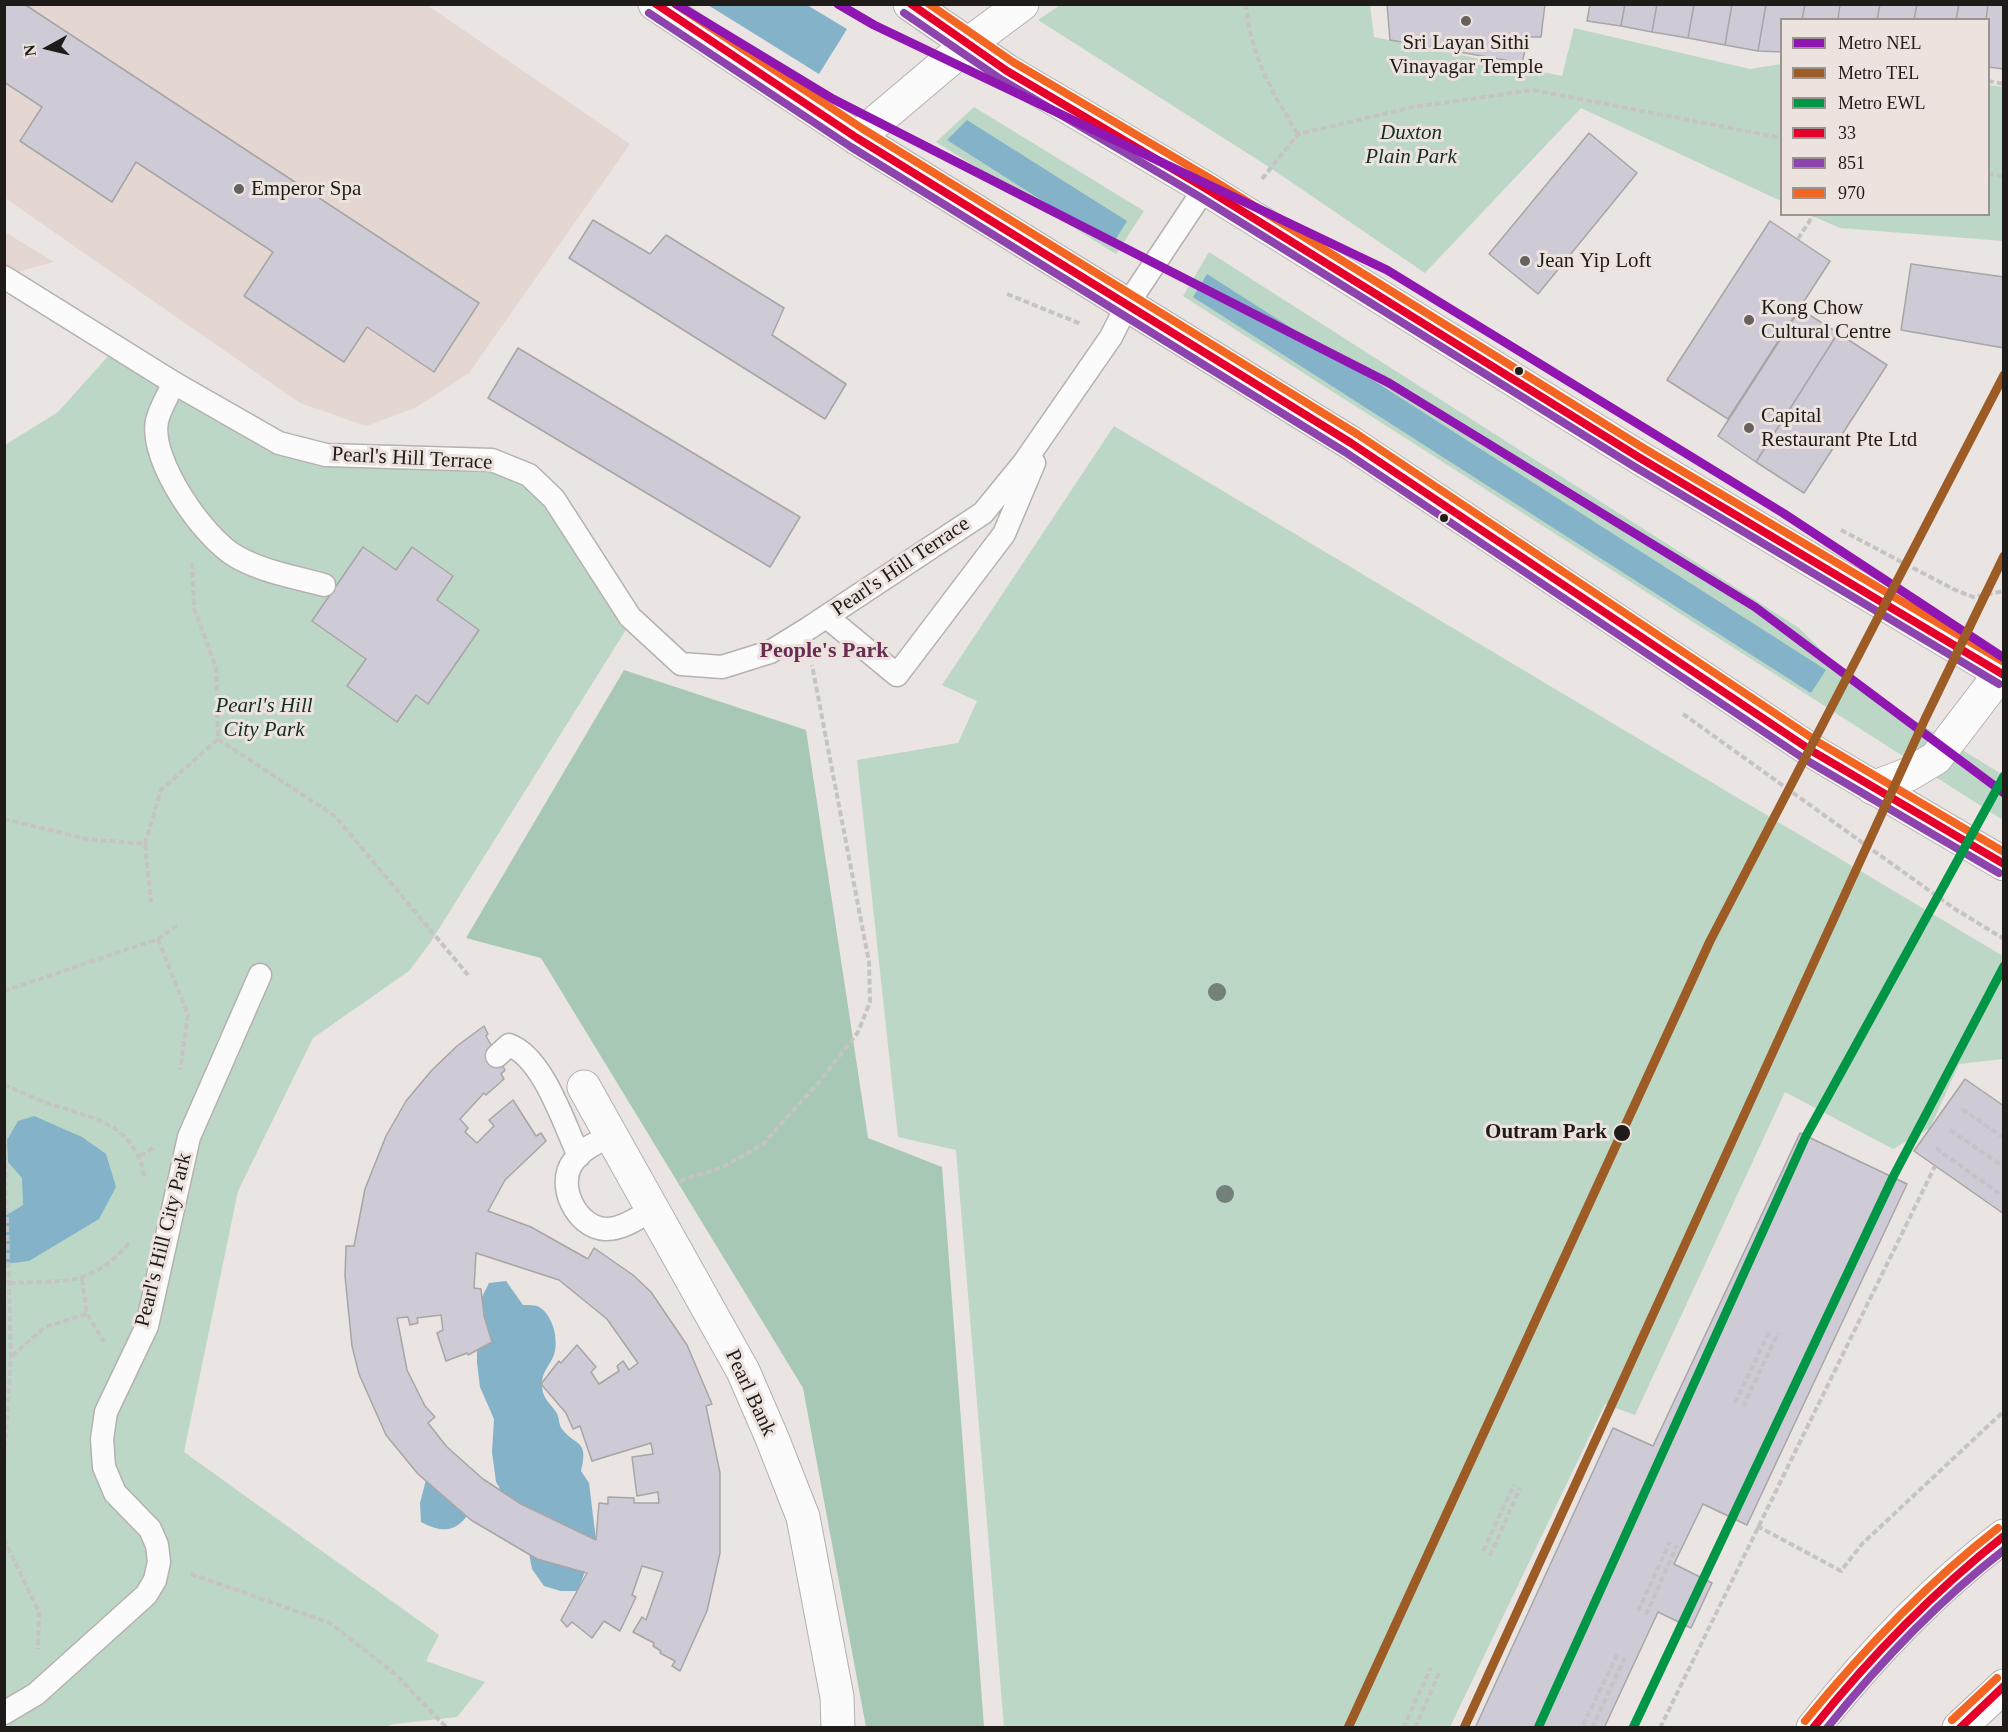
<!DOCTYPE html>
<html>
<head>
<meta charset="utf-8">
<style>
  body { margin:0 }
  #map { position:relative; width:2008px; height:1732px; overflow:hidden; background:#eae4e2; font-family:"Times New Roman",serif }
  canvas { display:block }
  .frame { position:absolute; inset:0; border:6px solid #1f1b19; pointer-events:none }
  .legend { position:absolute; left:1780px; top:18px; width:210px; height:198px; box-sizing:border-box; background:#ede3de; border:2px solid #9b938f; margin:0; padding:8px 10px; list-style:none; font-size:18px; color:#1f1b19 }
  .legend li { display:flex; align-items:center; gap:12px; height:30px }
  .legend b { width:30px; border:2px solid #9b938f }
  .north { position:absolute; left:18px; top:18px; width:60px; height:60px; -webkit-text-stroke:4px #ede3de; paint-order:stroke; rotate:262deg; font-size:16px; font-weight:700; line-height:24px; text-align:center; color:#1f1b19 }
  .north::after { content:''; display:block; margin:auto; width:21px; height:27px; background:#1f1b19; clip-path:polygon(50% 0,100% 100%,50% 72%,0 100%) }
</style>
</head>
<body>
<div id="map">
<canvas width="2008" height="1732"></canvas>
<div class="frame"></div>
<ul class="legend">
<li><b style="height:8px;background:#9016b2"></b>Metro NEL</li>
<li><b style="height:8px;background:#9d5b25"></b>Metro TEL</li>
<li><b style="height:8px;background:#009645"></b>Metro EWL</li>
<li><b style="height:8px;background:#e4002b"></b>33</li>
<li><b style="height:8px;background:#8e44ad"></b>851</li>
<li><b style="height:8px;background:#f26522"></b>970</li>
</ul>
<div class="north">N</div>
</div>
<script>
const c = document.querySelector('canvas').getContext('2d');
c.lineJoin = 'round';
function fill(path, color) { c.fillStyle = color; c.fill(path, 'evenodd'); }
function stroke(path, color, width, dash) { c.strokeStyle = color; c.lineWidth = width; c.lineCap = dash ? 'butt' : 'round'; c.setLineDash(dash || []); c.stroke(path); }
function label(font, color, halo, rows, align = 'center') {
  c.font = font + ' "Times New Roman",serif'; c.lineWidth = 6; c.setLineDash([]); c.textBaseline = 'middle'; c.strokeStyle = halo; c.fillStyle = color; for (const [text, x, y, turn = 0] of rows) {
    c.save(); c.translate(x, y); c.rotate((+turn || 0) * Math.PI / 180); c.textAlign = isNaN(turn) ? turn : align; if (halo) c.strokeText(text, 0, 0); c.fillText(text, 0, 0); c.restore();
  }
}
const built = new Path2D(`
  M 5,5 L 427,5 L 630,144 L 469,373 L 415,408 L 366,426 L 300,403 L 5,198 Z
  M 5,232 L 54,262 L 5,275 Z`);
const green = new Path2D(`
  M 1060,5 L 1370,5 L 1374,37 L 1562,76 L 1574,28 L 1750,69 L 1781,64 L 1781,201 L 1581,108 L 1425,273 L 1269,167 L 1038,20 Z
  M 1989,85 L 2003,87 L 2003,241 L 1840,228 L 1810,215 L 1988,214 Z
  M 974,107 L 1144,211 L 1116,254 L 936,142 Z
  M 1209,252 L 1799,628 L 1857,685 L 2003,775 L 2003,820 L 1183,296 Z
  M 110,354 L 326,465 L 492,470 L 525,486 L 552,507 L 627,628 L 430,943 L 409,971 L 313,1038 L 238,1191 L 184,1452 L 439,1635 L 426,1661 L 485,1682 L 457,1717 L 394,1724 L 385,1727 L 5,1728 L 5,445 L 58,412 Z
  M 1114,426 L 2003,956 L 2003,1059 L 1959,1064 L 1930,1128 L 1893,1149 L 1785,1092 L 1635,1415 L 1605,1404 L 1450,1727 L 1004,1727 L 956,1150 L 898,1137 L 857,760 L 958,743 L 977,701 L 942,685 Z`);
const forest = new Path2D(`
  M 624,670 L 806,730 L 868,1138 L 942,1167 L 984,1727 L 866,1727 L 803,1388 L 541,958 L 466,938 Z`);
const water = new Path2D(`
  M 708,5 L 807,5 L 847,29 L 819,74 Z
  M 967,120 L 1127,221 L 1112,245 L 947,140 Z
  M 1207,274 L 1826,670 L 1811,693 L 1193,297 Z
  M 34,1116 L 82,1137 L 106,1154 L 116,1187 L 99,1219 L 29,1261 L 5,1264 L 5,1216 L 23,1205 L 22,1178 L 8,1162 L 7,1140 L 18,1121 Z
  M 506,1281 L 523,1305 C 527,1305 534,1305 537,1306 C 553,1313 559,1340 554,1355 C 550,1365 541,1373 542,1385 C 542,1398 550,1403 556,1412 C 560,1417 558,1424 562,1429 C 576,1447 589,1439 581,1471 L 589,1483 L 596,1540 L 578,1591 L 561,1591 L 544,1586 L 532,1569 L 525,1532 L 496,1482 L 492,1452 L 494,1419 L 480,1387 L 477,1363 L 477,1348 L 484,1316 L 482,1297 L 489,1283 Z
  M 426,1480 L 474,1504 C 461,1530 447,1536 421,1522 L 420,1503 Z`);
const building = new Path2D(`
  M 4,4 L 24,4 L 479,303 L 434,372 L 367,327 L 344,362 L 244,296 L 273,252 L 136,162 L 112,202 L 20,141 L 42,107 L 4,82 Z
  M 1387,4 L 1545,4 L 1541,37 L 1528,37 L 1522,63 L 1390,40 Z
  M 1590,4 L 1625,4 L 1621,26 L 1587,21 Z
  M 1625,4 L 1657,4 L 1652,32 L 1621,26 Z
  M 1657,4 L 1694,4 L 1688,38 L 1652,32 Z
  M 1694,4 L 1732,4 L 1725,45 L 1688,38 Z
  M 1732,4 L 1766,4 L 1758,51 L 1725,45 Z
  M 1766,4 L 1805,4 L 1802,20 L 1782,20 L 1782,52 L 1758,51 Z
  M 1805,4 L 1840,4 L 1838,20 L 1802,20 Z
  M 1840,4 L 1880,4 L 1877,20 L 1838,20 Z
  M 1880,4 L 1917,4 L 1914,20 L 1877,20 Z
  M 1917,4 L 1959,4 L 1956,20 L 1914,20 Z
  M 1959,4 L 1988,4 L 1986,20 L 1956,20 Z
  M 1988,4 L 2004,4 L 2004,69 L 1988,67 L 1988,20 L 1986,20 Z
  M 1589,133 L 1637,173 L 1538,294 L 1489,254 Z
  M 593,220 L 650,254 L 666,235 L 784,308 L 772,335 L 846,384 L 825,419 L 569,258 Z
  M 1770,221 L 1830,261 L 1728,419 L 1667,380 Z
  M 1911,264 L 2004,277 L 2004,348 L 1901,330 Z
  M 1800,309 L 1838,333 L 1756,462 L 1718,436 Z
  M 1838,333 L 1887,365 L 1804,493 L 1756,462 Z
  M 518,348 L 800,517 L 770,567 L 488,398 Z
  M 363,547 L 396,570 L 412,547 L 453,576 L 437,600 L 479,630 L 428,704 L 416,695 L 397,722 L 347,686 L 366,659 L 312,621 Z
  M 484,1026 L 488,1034 L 486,1036 L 505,1070 L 501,1074 L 504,1079 L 486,1095 L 484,1093 L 460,1119 L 468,1128 L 465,1132 L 477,1143 L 494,1126 L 489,1120 L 513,1100 L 536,1136 L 541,1133 L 546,1141 L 505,1180 L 488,1211 L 531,1227 L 588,1259 L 594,1248 L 633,1275 L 651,1292 L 687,1345 L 712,1404 L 706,1406 L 720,1473 L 720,1553 L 707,1611 L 680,1671 L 672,1666 L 675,1661 L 660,1653 L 661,1651 L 653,1646 L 654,1643 L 633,1632 L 642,1617 L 646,1620 L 663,1572 L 642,1566 L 632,1595 L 636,1597 L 620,1631 L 604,1621 L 592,1638 L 572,1622 L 567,1627 L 561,1620 L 587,1573 L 537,1559 L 471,1520 L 418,1474 L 386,1435 L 359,1374 L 352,1346 L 345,1276 L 346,1246 L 354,1246 L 365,1189 L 386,1136 L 406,1101 L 432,1070 L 457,1046 ZM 476,1253 L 559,1280 L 607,1319 L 638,1363 L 629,1370 L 623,1361 L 617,1366 L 619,1371 L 599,1384 L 591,1372 L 596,1367 L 577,1345 L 561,1363 L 559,1361 L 541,1384 L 566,1413 L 573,1429 L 580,1426 L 592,1461 L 651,1443 L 653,1454 L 632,1457 L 637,1496 L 658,1492 L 659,1503 L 634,1503 L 634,1498 L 608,1497 L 608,1504 L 599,1503 L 596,1540 L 521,1504 L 483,1479 L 447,1447 L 428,1423 L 435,1417 L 425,1406 L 407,1370 L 397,1318 L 408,1317 L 410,1325 L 418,1323 L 417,1318 L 441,1315 L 443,1330 L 437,1333 L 446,1361 L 467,1353 L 468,1355 L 492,1342 L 484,1316 L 481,1289 L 474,1288 Z
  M 1965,1079 L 2004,1106 L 2004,1214 L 1914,1151 Z
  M 1800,1133 L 1907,1184 L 1747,1525 L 1703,1504 L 1674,1564 L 1712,1583 L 1691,1628 L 1658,1612 L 1604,1728 L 1475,1728 L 1613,1428 L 1653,1446 Z`);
const path = new Path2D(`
  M 1246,4 C 1250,54 1272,93 1298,134
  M 1988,81 L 2004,84
  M 1988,174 L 2004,176
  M 1262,179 L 1298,134 L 1414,107 L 1533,90 L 1782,138
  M 1798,239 L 1814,214
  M 1007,294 L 1081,324
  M 1841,530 L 1953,589 L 1973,597 L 2004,591
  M 192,563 L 194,608 L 216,667 L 218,739 L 335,816 L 468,975
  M 1683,714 L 1955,909 L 2004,939
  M 4,819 L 87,839 L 145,844 L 151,902
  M 145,844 L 161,790 L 218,739
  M 158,939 L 188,1015 L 180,1070
  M 4,991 L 158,939 L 178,925
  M 4,1085 C 22,1092 39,1101 57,1106 C 102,1121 134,1126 145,1178
  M 1962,1109 L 2004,1138
  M 4,1118 L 11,1357 L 4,1464
  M 1950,1130 L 2004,1167
  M 1936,1148 L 2004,1197
  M 140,1156 L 153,1148
  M 680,1181 L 723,1167 L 763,1144 L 820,1081 L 858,1032 L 870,1002 L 869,962 L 812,665
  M 82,1279 L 87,1314 L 104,1342
  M 9,1283 C 64,1280 91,1288 130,1242
  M 12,1356 L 45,1327 L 87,1314
  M 1735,1403 L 1770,1330
  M 1743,1407 L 1778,1333
  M 1757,1526 L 1841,1571 L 1862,1544 L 2004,1411
  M 4,1539 L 39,1612 L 38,1649
  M 1483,1551 L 1514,1485
  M 1490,1556 L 1520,1488
  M 191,1574 L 330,1623 L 395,1674 L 447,1728
  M 1638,1611 L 1670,1542
  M 1646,1615 L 1677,1545
  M 1583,1725 L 1618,1653
  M 1403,1728 L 1431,1668
  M 1415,1728 L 1439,1673
  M 1592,1728 L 1626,1655
  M 1660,1728 L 1935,1166`);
const service = new Path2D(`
  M 4,277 L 174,383 L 279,443 L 326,455 L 492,460 L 529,475 L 554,499 L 630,617 L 681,664 L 722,667 L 770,652 L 809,628 L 983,513 L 1023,464 L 1111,337 L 1127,305 L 1205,188
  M 174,383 C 168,395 160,408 157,421 C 149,460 204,539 237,557 C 264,572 295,577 324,585
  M 827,617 L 897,675 L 1004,534 L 1034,463
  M 497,1056 L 509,1045 C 543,1057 564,1124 579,1156
  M 611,1136 C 598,1142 581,1149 573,1162 C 556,1185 576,1227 605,1229 C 621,1230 639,1218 652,1209
  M 4,1713 L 36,1694 L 146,1595 L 155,1580 L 159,1562 L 157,1545 L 150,1529 L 115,1493 L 104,1467 L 102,1439 L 106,1412 L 147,1326 L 189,1137 L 260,975`);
const minor = new Path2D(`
  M 857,138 L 967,45 L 1022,4
  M 1873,788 L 1909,774 L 1936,758 L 2004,669
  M 584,1087 L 743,1371 L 772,1438 L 803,1517 L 837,1697 L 838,1728`);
const primary = new Path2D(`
  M 655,4 L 857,138 L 1351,443 L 1812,751 L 2004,864
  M 910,4 L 1007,71 L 1205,188 L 1640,458 L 2004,675
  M 1813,1728 C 1869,1657 1931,1591 2004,1536
  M 1959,1728 L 2004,1686`);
const bus1 = new Path2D(`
  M 656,4 L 857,138 L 1351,443 L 1812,751 L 2004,864
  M 911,4 L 1007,71 L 1205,188 L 1640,458 L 2004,675
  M 1813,1728 C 1870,1657 1932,1593 2004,1536
  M 1960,1728 L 2004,1686`);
const bus2 = new Path2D(`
  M 649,13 L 851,147 L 1345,452 L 1806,760 L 1999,873
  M 904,13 L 1002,80 L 1200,197 L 1635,467 L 1999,684
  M 1827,1728 C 1880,1662 1937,1602 2004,1550`);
const bus3 = new Path2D(`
  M 675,4 L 863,129 L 1357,434 L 1818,742 L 2004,852
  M 929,4 L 1013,62 L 1211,179 L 1645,449 L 2004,662
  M 1952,1720 L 1997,1678
  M 1805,1721 C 1863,1650 1925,1585 1998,1528`);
const metro1 = new Path2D(`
  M 676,4 L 833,99 L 1389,383 L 1755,607 L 2004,793
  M 838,4 L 874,25 L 1387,270 L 1783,513 L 2004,658`);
const metro2 = new Path2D(`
  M 1348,1728 L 1710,941 L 2004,375
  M 1464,1728 L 1925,719 L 2004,556`);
const metro3 = new Path2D(`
  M 1538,1728 L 1806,1136 L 2004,776
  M 1633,1728 L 1893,1177 L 2004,966`);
const trees = [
  [1217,992],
  [1225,1194]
];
const markers = [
  [1466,21,6,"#66615f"],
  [239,189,6,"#66615f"],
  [1525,261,6,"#66615f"],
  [1749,320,6,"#66615f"],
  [1519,371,5,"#1f1b19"],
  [1749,428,6,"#66615f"],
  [1444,518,5,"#1f1b19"],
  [1622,1133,9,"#1f1b19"]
];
const poiNames = [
  ["Sri Layan Sithi",1466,43,"center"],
  ["Vinayagar Temple",1466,67,"center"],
  ["Emperor Spa",251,189],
  ["Jean Yip Loft",1537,261],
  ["Kong Chow",1761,308],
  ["Cultural Centre",1761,332],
  ["Capital",1761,416],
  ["Restaurant Pte Ltd",1761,440]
];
const parkNames = [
  ["Duxton",1411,133],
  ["Plain Park",1411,157],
  ["Pearl's Hill",264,706],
  ["City Park",264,730]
];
const streetNames = [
  ["Pearl's Hill Terrace",412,459,3],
  ["Pearl's Hill Terrace",901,567,-34],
  ["Pearl's Hill City Park",164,1240,-76],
  ["Pearl Bank",750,1393,65]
];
const stopNames = [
  ["Outram Park",1607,1133]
];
const neighbourhoodNames = [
  ["People's Park",824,651]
];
fill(built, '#e4d7d2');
fill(green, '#bdd7c6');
fill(forest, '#a7c8b4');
fill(water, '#84b2c9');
fill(building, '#cecbd6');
stroke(building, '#a7a5a5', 1.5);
stroke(service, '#b5b1af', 25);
stroke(minor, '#b5b1af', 35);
stroke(primary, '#b5b1af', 35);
stroke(path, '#c5c3c3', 4, [6, 3]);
stroke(service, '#fcfbfb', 22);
stroke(minor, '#fcfbfb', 33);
stroke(primary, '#fcfbfb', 33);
stroke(bus1, '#e4002b', 8);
stroke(bus2, '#8e44ad', 8);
stroke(bus3, '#f26522', 8);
stroke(metro1, '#9016b2', 9);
stroke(metro2, '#9d5b25', 9);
stroke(metro3, '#009645', 9);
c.fillStyle = '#738178';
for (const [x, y] of trees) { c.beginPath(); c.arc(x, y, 9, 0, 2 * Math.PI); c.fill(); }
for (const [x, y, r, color] of markers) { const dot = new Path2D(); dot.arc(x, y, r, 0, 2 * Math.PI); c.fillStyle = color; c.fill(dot); stroke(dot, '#ede3de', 2); }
label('21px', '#1f1b19', '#ede3de', poiNames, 'left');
label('italic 21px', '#123021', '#ede3de', parkNames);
label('21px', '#1f1b19', '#ede3de', streetNames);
label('bold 21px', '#1f1b19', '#ede3de', stopNames, 'right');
label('bold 22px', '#6a2c52', '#ede3de', neighbourhoodNames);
</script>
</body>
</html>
